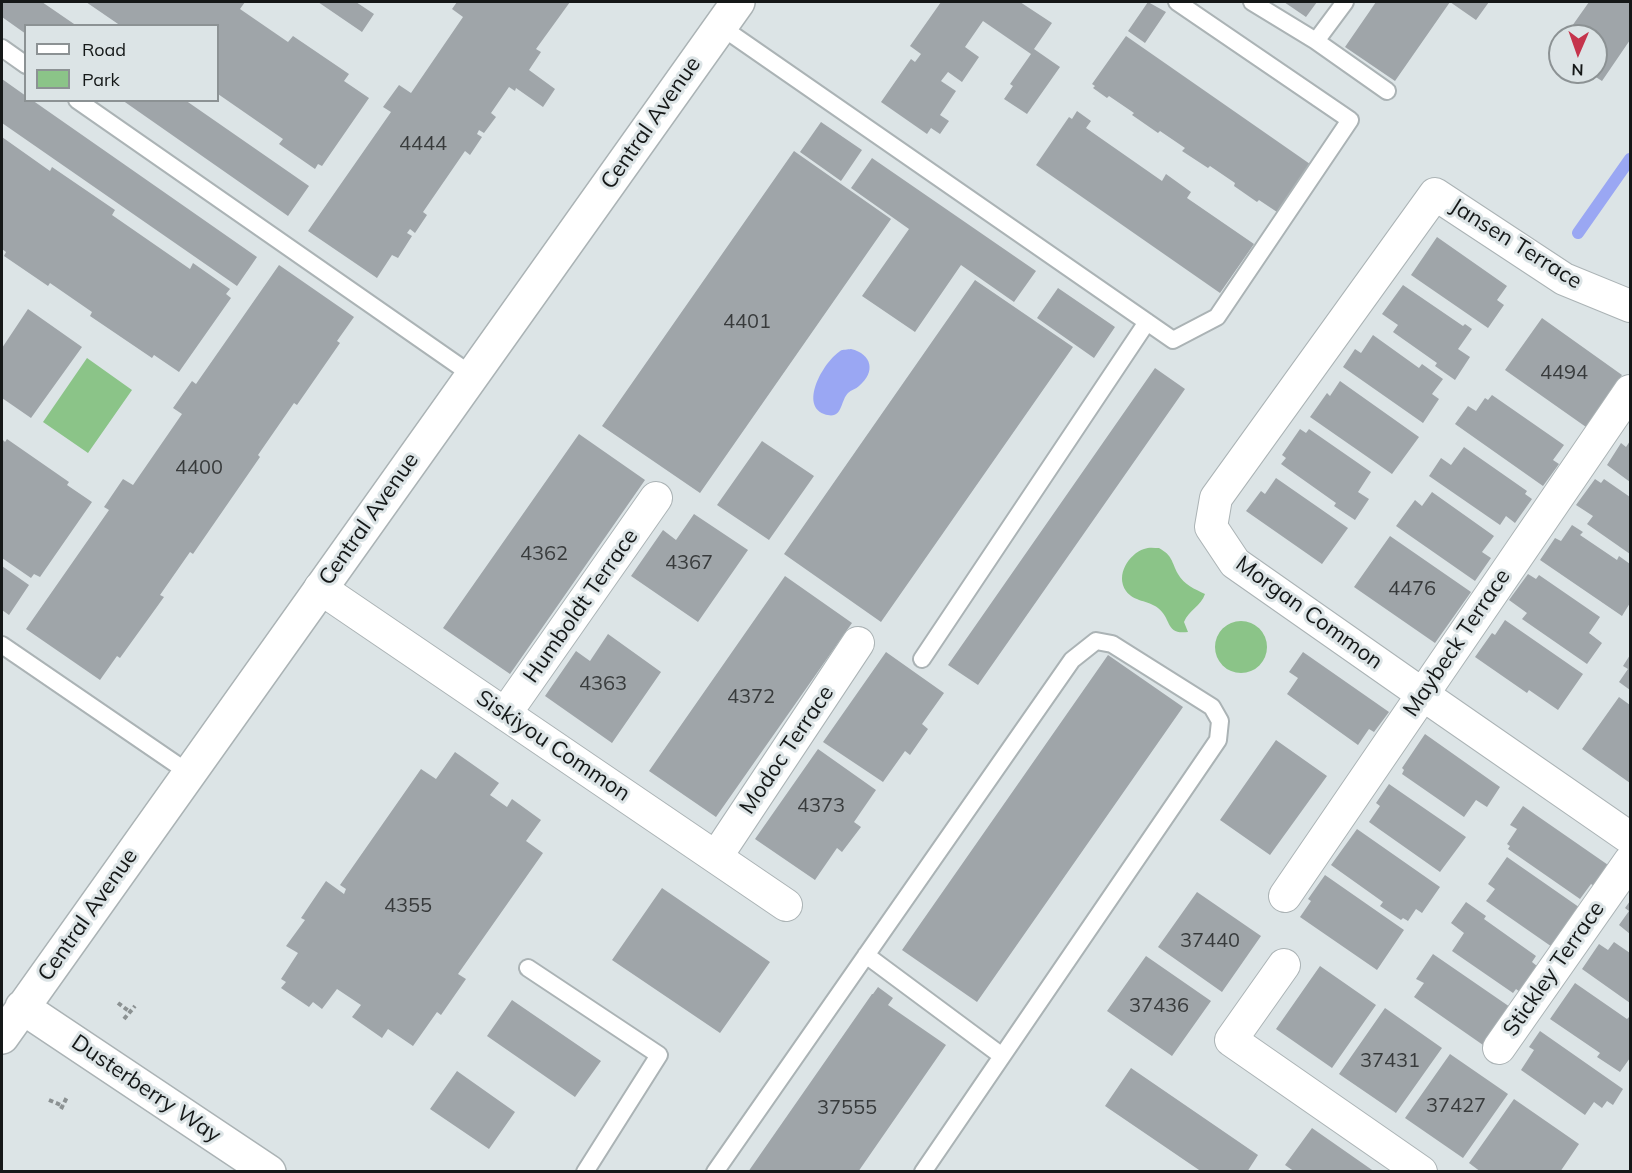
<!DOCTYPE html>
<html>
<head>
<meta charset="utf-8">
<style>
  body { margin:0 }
  #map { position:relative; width:1632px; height:1173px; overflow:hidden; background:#dce4e6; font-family:Mulish,sans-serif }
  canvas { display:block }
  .frame { position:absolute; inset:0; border:3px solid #151818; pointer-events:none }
  .legend { position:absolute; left:24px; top:24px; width:195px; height:78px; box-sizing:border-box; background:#dce4e6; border:2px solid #8c9294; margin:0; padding:8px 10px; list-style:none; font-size:18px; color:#151818 }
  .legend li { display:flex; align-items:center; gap:12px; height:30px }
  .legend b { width:30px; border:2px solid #8c9294 }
  .north { position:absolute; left:1548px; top:24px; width:60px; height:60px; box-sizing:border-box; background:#dce4e6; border:2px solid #8c9294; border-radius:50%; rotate:182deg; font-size:16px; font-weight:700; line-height:24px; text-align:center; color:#151818 }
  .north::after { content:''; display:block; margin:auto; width:21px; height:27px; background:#c5344c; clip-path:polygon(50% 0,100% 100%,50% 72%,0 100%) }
</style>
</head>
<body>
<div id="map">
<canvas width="1632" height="1173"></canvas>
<div class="frame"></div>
<ul class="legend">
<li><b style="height:8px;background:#fff"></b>Road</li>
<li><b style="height:16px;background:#8bc488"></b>Park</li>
</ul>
<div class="north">N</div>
</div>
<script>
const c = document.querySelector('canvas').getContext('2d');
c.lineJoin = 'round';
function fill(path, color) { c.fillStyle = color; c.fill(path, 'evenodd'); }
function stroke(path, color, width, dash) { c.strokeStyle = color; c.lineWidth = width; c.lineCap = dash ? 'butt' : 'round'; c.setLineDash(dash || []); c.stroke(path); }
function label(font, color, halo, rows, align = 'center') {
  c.font = font + ' Mulish,sans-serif'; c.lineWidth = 6; c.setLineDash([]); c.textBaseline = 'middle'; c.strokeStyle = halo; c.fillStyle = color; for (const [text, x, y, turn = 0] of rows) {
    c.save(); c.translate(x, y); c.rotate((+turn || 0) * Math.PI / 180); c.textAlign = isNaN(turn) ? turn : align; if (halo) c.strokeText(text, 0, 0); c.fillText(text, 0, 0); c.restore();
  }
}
const green = new Path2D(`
  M 87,358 L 132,390 L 88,453 L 43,422 Z
  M 1159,548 C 1173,556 1171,561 1178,574 C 1184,585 1195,589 1205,594 C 1201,606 1189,610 1184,622 L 1188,632 C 1165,635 1172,619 1158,608 C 1148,600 1134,602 1126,591 C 1115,575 1129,554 1144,549 C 1149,547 1154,548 1159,548 Z
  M1215 647a26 26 0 1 1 52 0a26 26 0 1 1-52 0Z`);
const water = new Path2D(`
  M 851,349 C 872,354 876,372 859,386 C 856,389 851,390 848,393 C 840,401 843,421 824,414 C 798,404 826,358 842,350 C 843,350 851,349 851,349 Z`);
const stream = new Path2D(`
  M 1578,233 L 1630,159`);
const building = new Path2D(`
  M 2,2 L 42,2 L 77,26 L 26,26 L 26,34 L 2,17 Z
  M 86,2 L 245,2 L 240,9 L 288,42 L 293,36 L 349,74 L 344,81 L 369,98 L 322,166 L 318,164 L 315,169 L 279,144 L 283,139 L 218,94 L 218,26 L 121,26 Z
  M 318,2 L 356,2 L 374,14 L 362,32 Z
  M 457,2 L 570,2 L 536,49 L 541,52 L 529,70 L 555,89 L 543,107 L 516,88 L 515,91 L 509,87 L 491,113 L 496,117 L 484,133 L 479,130 L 477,134 L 482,137 L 470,155 L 465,151 L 423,212 L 427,215 L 415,233 L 410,229 L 407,233 L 412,236 L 398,258 L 392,255 L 377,278 L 308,231 L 391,112 L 383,107 L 399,85 L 411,93 L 463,17 L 452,9 Z
  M 941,2 L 1020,2 L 1052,23 L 1034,49 L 1060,67 L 1027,114 L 1004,99 L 1013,86 L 1010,84 L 1031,54 L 983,21 L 965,47 L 979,57 L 962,82 L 948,72 L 941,81 L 956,91 L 940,115 L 949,121 L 940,134 L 931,128 L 927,134 L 881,102 L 911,59 L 915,62 L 921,54 L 910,46 Z
  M 1148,2 L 1166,12 L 1145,43 L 1128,31 Z
  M 1284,2 L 1317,2 L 1306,17 Z
  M 1376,2 L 1450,2 L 1395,81 L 1345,47 Z
  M 1450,2 L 1489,2 L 1476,20 Z
  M 1589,2 L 1630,2 L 1630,40 L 1602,81 L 1588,72 L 1596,72 L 1596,36 L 1565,36 Z
  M 1126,36 L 1310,164 L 1277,212 L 1259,200 L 1257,202 L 1234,186 L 1235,183 L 1210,166 L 1208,168 L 1182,151 L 1185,148 L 1160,131 L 1158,133 L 1132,115 L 1134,113 L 1109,96 L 1107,98 L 1093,88 L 1095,86 L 1092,84 Z
  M 2,79 L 26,96 L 26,100 L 32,100 L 257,257 L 237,286 L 2,123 Z
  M 122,100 L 185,100 L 309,186 L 288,216 Z
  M 1077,111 L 1091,121 L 1086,128 L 1162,181 L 1166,174 L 1191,192 L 1187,198 L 1254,244 L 1220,293 L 1036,165 L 1069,117 L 1072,119 Z
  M 821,122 L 862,150 L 841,181 L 800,152 Z
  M 2,137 L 50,171 L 52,167 L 115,210 L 112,215 L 190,269 L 193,263 L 230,289 L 226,294 L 231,298 L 179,372 L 154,355 L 152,358 L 90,316 L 92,312 L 50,283 L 48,286 L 4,256 L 6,252 L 2,249 Z
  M 794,151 L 891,219 L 700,493 L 602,426 Z
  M 872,158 L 1036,271 L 1014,302 L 961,265 L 915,332 L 862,296 L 909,229 L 851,188 Z
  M 1437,237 L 1507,286 L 1497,300 L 1504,305 L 1488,328 L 1411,275 Z
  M 279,265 L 354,317 L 337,341 L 340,343 L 297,405 L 294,403 L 258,455 L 260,457 L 193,554 L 190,552 L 160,595 L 164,597 L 120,658 L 117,656 L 100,680 L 26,629 L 109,510 L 104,507 L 123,479 L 133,485 L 182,414 L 173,408 L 192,381 L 196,384 Z
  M 975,280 L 1073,347 L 881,622 L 784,554 Z
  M 1403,285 L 1463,326 L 1465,324 L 1472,329 L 1458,349 L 1470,357 L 1455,380 L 1435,366 L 1437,363 L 1393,332 L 1398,325 L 1382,314 Z
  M 1058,288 L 1115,327 L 1094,358 L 1037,318 Z
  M 28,309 L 82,347 L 31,418 L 2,398 L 2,348 Z
  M 1542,318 L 1622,375 L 1586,427 L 1505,370 Z
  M 1373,335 L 1419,368 L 1422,364 L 1443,379 L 1432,394 L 1439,399 L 1423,423 L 1343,367 L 1355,349 L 1361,353 Z
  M 1155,368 L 1185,389 L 978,685 L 948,665 Z
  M 1340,381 L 1419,437 L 1392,474 L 1310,417 L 1327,393 L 1330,396 Z
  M 1492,395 L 1564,445 L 1553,460 L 1559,464 L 1543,486 L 1455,424 L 1468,406 L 1476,411 L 1485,398 L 1488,400 Z
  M 1300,429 L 1306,433 L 1309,429 L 1371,472 L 1358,492 L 1369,499 L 1355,520 L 1334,506 L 1336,503 L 1281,464 L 1286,458 L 1282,455 Z
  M 579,434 L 645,480 L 510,674 L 443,628 Z
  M 2,439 L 5,442 L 7,439 L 69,482 L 67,485 L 92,502 L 40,577 L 34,574 L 31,578 L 2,558 Z
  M 762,441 L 814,476 L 769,540 L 717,505 Z
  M 1630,441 L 1630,482 L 1607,465 L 1621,443 L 1626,447 Z
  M 1464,447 L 1527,491 L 1525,494 L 1532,499 L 1515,523 L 1506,516 L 1500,525 L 1429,476 L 1441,458 L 1451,465 Z
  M 1276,478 L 1348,528 L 1322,564 L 1246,511 L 1261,491 L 1265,494 Z
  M 1595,479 L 1601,483 L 1604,479 L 1630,497 L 1630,554 L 1587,524 L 1593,516 L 1576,505 Z
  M 1432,492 L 1494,536 L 1482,552 L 1491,558 L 1475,581 L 1396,526 L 1415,500 L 1422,506 Z
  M 694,514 L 748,550 L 698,622 L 631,576 L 663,530 L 676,540 Z
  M 1572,525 L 1583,532 L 1580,535 L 1617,560 L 1619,556 L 1630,564 L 1630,603 L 1622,616 L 1540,560 L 1555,538 L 1561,541 Z
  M 1390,536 L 1471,592 L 1435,643 L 1354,587 Z
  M 2,566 L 29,585 L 9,615 L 2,610 Z
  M 1528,574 L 1536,579 L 1539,575 L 1600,617 L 1589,633 L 1602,643 L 1587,664 L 1522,619 L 1527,613 L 1509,600 Z
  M 785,576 L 852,623 L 716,817 L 649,771 Z
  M 1505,620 L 1583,674 L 1558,710 L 1529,690 L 1527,693 L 1475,657 L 1492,633 L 1495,635 Z
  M 608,634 L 661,672 L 612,743 L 545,696 L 576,651 L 590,661 Z
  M 886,652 L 944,693 L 922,724 L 928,729 L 910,755 L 905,751 L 883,782 L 823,742 Z
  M 1303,652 L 1389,712 L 1374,732 L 1369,729 L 1358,745 L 1287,694 L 1298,678 L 1289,672 Z
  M 1108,655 L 1183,707 L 977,1002 L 902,950 Z
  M 1630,655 L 1630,690 L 1619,682 L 1628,669 L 1623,666 Z
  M 1619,697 L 1630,705 L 1630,783 L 1582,749 Z
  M 1425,734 L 1500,787 L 1487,807 L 1476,800 L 1464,817 L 1402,774 L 1404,770 L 1402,768 Z
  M 1276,740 L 1327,776 L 1270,855 L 1220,820 Z
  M 818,749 L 876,790 L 854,822 L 861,827 L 842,852 L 837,848 L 815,880 L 755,839 Z
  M 455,752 L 499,783 L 490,795 L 507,807 L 512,799 L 541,820 L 526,841 L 543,853 L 458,974 L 466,979 L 441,1015 L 437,1012 L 413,1046 L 388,1029 L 382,1038 L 352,1017 L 361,1005 L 337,989 L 322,1009 L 313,1002 L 309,1007 L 281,988 L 286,982 L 281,979 L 298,953 L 286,946 L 305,920 L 301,918 L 326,881 L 344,894 L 346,889 L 340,885 L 421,769 L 436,779 Z
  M 1389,784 L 1466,837 L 1440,872 L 1369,822 L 1380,806 L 1376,803 Z
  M 1523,806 L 1611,867 L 1596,887 L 1591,884 L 1580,899 L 1508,849 L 1510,846 L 1507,844 L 1517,829 L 1510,825 Z
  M 1357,829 L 1440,887 L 1422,913 L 1416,909 L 1408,921 L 1403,918 L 1401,920 L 1380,906 L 1383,902 L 1331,865 Z
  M 1507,857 L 1586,912 L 1555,949 L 1486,901 L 1495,889 L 1488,884 Z
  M 1325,875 L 1404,930 L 1377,970 L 1300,917 L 1311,901 L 1308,899 Z
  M 662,888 L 770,962 L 720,1033 L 612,960 Z
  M 1197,892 L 1261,936 L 1222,992 L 1158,947 Z
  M 1630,901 L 1630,934 L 1619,925 L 1629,911 L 1625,908 Z
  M 1466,902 L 1486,916 L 1484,919 L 1536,956 L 1532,962 L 1542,970 L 1524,995 L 1516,989 L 1513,993 L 1452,951 L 1464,933 L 1451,923 Z
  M 1614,942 L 1630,953 L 1630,1003 L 1582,969 L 1599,944 L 1608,950 Z
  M 1433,954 L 1510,1007 L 1483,1045 L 1414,997 L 1424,983 L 1416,979 Z
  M 1146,956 L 1211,1001 L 1172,1056 L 1107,1011 Z
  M 1320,966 L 1376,1005 L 1332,1068 L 1276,1029 Z
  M 1575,983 L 1627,1019 L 1630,1016 L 1630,1058 L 1620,1072 L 1597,1057 L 1600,1053 L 1550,1019 Z
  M 878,987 L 893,998 L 888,1005 L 946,1045 L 858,1172 L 748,1172 L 872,994 L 873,994 Z
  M 512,1000 L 601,1061 L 575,1097 L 487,1036 Z
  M 1385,1008 L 1442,1048 L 1396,1113 L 1339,1074 Z
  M 1540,1031 L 1623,1089 L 1613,1105 L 1607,1101 L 1602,1108 L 1594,1102 L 1585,1115 L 1521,1070 L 1534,1050 L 1529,1047 Z
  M 1450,1054 L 1508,1094 L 1463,1158 L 1405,1118 Z
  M 1131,1068 L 1258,1155 L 1247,1172 L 1202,1172 L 1105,1106 Z
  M 457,1071 L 515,1112 L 489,1149 L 430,1109 Z
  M 1514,1099 L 1579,1144 L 1560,1172 L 1481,1172 L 1469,1163 Z
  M 1312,1128 L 1375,1172 L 1295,1172 L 1285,1165 Z`);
const path = new Path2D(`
  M 118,1003 L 130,1012
  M 124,1019 L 135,1006
  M 49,1100 L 63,1106
  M 61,1109 L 67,1097`);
const service = new Path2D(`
  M 1252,2 L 1316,41
  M 1345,2 L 1316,41 L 1387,91
  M 720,26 L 1173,340 L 1217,317 L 1350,120 L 1177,2
  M 2,48 L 26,65
  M 77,100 L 472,375
  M 2,645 L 189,773
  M 922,659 L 1147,322
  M 866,955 L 1002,1056
  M 528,968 L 659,1055 L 585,1172
  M 715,1172 L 1072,660 L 1096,641 L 1112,644 L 1212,707 L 1220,721 L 1218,740 L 923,1172`);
const minor = new Path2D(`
  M 1630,306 L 1564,279 L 1435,194 L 1216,498 L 1211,527 L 1235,563 L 1422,694 L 1630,838
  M 320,588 L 786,905
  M 505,714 L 656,498
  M 716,857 L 858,643
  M 1285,896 L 1630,391
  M 1284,965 L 1231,1040 L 1421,1172
  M 1499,1048 L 1630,861`);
const secondary = new Path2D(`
  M 22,1007 L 269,1172
  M 2,1037 L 738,2`);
const numberNames = [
  ["4444",423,144],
  ["4401",747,322],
  ["4494",1564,373],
  ["4400",199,468],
  ["4362",544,554],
  ["4367",689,563],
  ["4476",1412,589],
  ["4363",603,684],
  ["4372",751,697],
  ["4373",821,806],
  ["4355",408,906],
  ["37440",1210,941],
  ["37436",1159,1006],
  ["37431",1390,1061],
  ["37427",1456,1106],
  ["37555",847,1108]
];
const streetNames = [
  ["Central Avenue",651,123,-55],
  ["Jansen Terrace",1516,244,32],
  ["Central Avenue",369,519,-55],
  ["Humboldt Terrace",581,606,-55],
  ["Morgan Common",1309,613,36],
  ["Maybeck Terrace",1457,643,-56],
  ["Siskiyou Common",553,746,34],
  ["Modoc Terrace",787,750,-56],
  ["Central Avenue",88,915,-55],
  ["Stickley Terrace",1554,969,-55],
  ["Dusterberry Way",146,1089,34]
];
fill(green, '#8bc488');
fill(water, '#9aa7f3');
stroke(stream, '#9aa7f3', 12);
fill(building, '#9fa5a9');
stroke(service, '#abb3b5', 20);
stroke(minor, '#abb3b5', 34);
stroke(secondary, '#abb3b5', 36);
stroke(path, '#8b9192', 4, [4.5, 3]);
stroke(service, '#fff', 16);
stroke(minor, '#fff', 32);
stroke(secondary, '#fff', 33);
label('20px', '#383b3c', null, numberNames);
label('22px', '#151818', '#dce4e6', streetNames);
</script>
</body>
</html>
